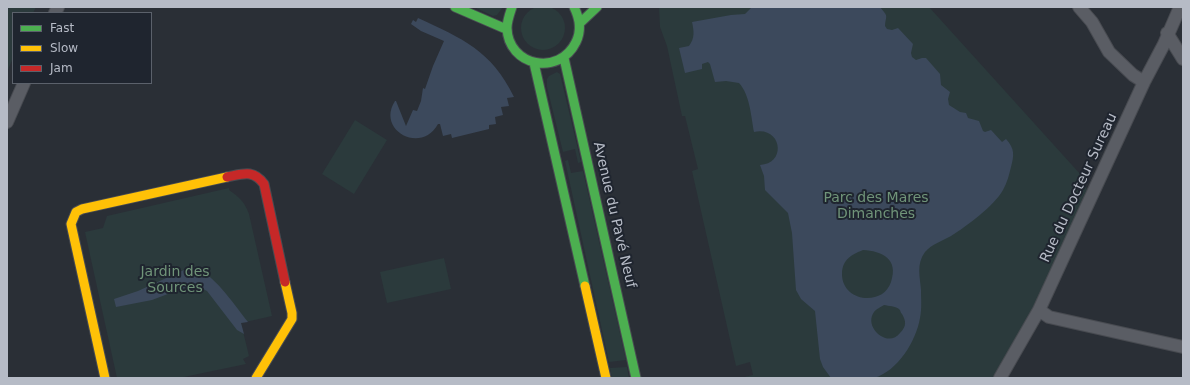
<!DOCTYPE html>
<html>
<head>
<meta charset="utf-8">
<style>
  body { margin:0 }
  #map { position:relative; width:1190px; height:385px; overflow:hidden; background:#2a2f36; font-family:"DejaVu Sans",sans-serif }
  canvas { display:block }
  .frame { position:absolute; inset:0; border:8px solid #b6bbc6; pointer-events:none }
  .legend { position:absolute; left:12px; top:12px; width:140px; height:72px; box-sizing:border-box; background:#1f252f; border:1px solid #5b616b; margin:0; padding:5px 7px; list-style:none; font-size:12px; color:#b6bbc6 }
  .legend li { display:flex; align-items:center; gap:8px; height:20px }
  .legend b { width:20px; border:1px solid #5b616b }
</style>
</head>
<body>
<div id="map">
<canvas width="1190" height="385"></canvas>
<div class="frame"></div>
<ul class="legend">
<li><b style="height:5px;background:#4caf50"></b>Fast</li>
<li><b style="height:5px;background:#ffc107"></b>Slow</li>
<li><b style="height:5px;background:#c62828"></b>Jam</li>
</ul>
</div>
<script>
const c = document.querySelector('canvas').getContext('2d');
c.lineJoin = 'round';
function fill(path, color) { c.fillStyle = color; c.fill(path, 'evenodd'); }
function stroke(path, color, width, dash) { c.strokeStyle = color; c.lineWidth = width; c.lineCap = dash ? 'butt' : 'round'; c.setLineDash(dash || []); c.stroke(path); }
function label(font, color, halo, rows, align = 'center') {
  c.font = font + ' "DejaVu Sans",sans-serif'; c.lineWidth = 4; c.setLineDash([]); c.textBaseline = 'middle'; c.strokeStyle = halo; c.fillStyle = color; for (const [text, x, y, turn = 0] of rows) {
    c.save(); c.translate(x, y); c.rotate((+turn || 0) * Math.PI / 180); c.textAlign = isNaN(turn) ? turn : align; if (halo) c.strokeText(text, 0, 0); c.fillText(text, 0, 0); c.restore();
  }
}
const green = new Path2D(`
  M521 28a22 22 0 1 1 44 0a22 22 0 1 1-44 0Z
  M 7,7 L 36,7 L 33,13 L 13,13 L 13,58 L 7,72 Z
  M 474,7 L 503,7 L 497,15 L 493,16 Z
  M 659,7 L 929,7 L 1081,175 L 1091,199 L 1000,378 L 740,378 L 753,375 L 750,362 L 736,366 L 692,171 L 698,169 L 685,116 L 682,116 L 667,46 L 660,27 Z
  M 557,72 L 560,74 L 581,162 L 578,163 L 575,149 L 563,152 L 547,87 L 547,79 L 549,76 Z
  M 355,120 L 387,140 L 354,194 L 322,174 Z
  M 568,160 L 571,173 L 583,171 L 626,360 L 609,362 L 565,161 Z
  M 229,188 L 229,190 C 240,198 244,201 249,214 L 272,316 L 241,323 L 249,356 L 243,359 L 246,364 L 179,378 L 117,378 L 85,232 L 103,228 L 107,216 Z
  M 444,258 L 451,289 L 387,303 L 380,272 Z
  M 627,367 L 629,378 L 612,378 L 610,368 Z`);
const water = new Path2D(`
  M 752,7 L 880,7 C 889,18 886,14 885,26 L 887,29 L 892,30 L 898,28 L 913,44 L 911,53 L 912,57 L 916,60 L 922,58 L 926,58 L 940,74 L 941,85 L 950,92 L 948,99 L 949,105 L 960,112 L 966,113 L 968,118 L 979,121 L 983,131 L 985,132 L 991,130 L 1002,142 L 1006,139 C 1015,149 1014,155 1011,167 C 1009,175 1007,183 1003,190 C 994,206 967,226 951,236 C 942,241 932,244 925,252 C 916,264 920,277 921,290 C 921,299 922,309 920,318 C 916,341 898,371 874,378 C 863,380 842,378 831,378 L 823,367 L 820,359 L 815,311 L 801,299 L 796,290 L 792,233 L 788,213 L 765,190 L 764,176 L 760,165 C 787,164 782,126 754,132 C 751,116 750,95 739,83 L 726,81 L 715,82 L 710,64 L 708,62 L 702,64 L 702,69 L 685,73 L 679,48 L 689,46 C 695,38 694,31 692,22 L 731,15 L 745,14 ZM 863,250 C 882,251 899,259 891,282 C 883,307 841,302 842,273 C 843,259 851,255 863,250 ZM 884,305 C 889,306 895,306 899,309 C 901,311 900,312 902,314 C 906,321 907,326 900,333 C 888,349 863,327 874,312 C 876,309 881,307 884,305 Z
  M 418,18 C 463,39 491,50 514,97 L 507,98 L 509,106 L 501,107 L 503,115 L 495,117 L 496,124 L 489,125 L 489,129 L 452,138 L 451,134 L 443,136 L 440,124 L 438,124 C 421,155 376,130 395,101 L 396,101 L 406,126 L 413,110 L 417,111 L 421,101 L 423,88 L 425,89 L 433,66 L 444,41 L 421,31 L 411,24 L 413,20 L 416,22 Z
  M 186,269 C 190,269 195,268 199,270 C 216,277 236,307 248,322 L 241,323 L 244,334 L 237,330 L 207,291 L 199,287 L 190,287 L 181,289 L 152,300 L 116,307 L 114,299 L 138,291 Z`);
const street = new Path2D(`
  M 1079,7 L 1092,22 L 1109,52 L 1133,75 L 1144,82
  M 55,13 L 58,7
  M 1167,33 L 1183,59
  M 7,122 L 24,83
  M 1039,310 L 1049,317 L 1183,347
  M 1000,378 L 1039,310 L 1144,82 L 1164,44 L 1180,7`);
const fast = new Path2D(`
  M 455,7 L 506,29
  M 512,7 C 510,13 507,21 507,28 C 508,66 559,77 576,42 C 582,30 580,19 574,7
  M 580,23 L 597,7
  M 564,58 L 636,378
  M 534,63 L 585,286`);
const slow = new Path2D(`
  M 585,286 L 606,378
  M 105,378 L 71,224 L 76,212 L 82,209 L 227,177
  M 256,378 L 292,319 L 292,313 L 285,282`);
const jam = new Path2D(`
  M 227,177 C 243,174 253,169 264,184 L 285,282`);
const streetNames = [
  ["Rue du Docteur Sureau",1079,188,-65],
  ["Avenue du Pavé Neuf",614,215,77]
];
const parkNames = [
  ["Parc des Mares",876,198],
  ["Dimanches",876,214],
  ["Jardin des",175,272],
  ["Sources",175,288]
];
fill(green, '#2b3a3c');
fill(water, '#3c495c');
stroke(street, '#484b51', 14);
stroke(fast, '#484b51', 11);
stroke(slow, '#484b51', 11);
stroke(jam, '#484b51', 11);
stroke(street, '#5a5d64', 12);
stroke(fast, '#4caf50', 9);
stroke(slow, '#ffc107', 9);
stroke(jam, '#c62828', 9);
label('14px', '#b6bbc6', '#1f252f', streetNames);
label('14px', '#709479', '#1f252f', parkNames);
</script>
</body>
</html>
